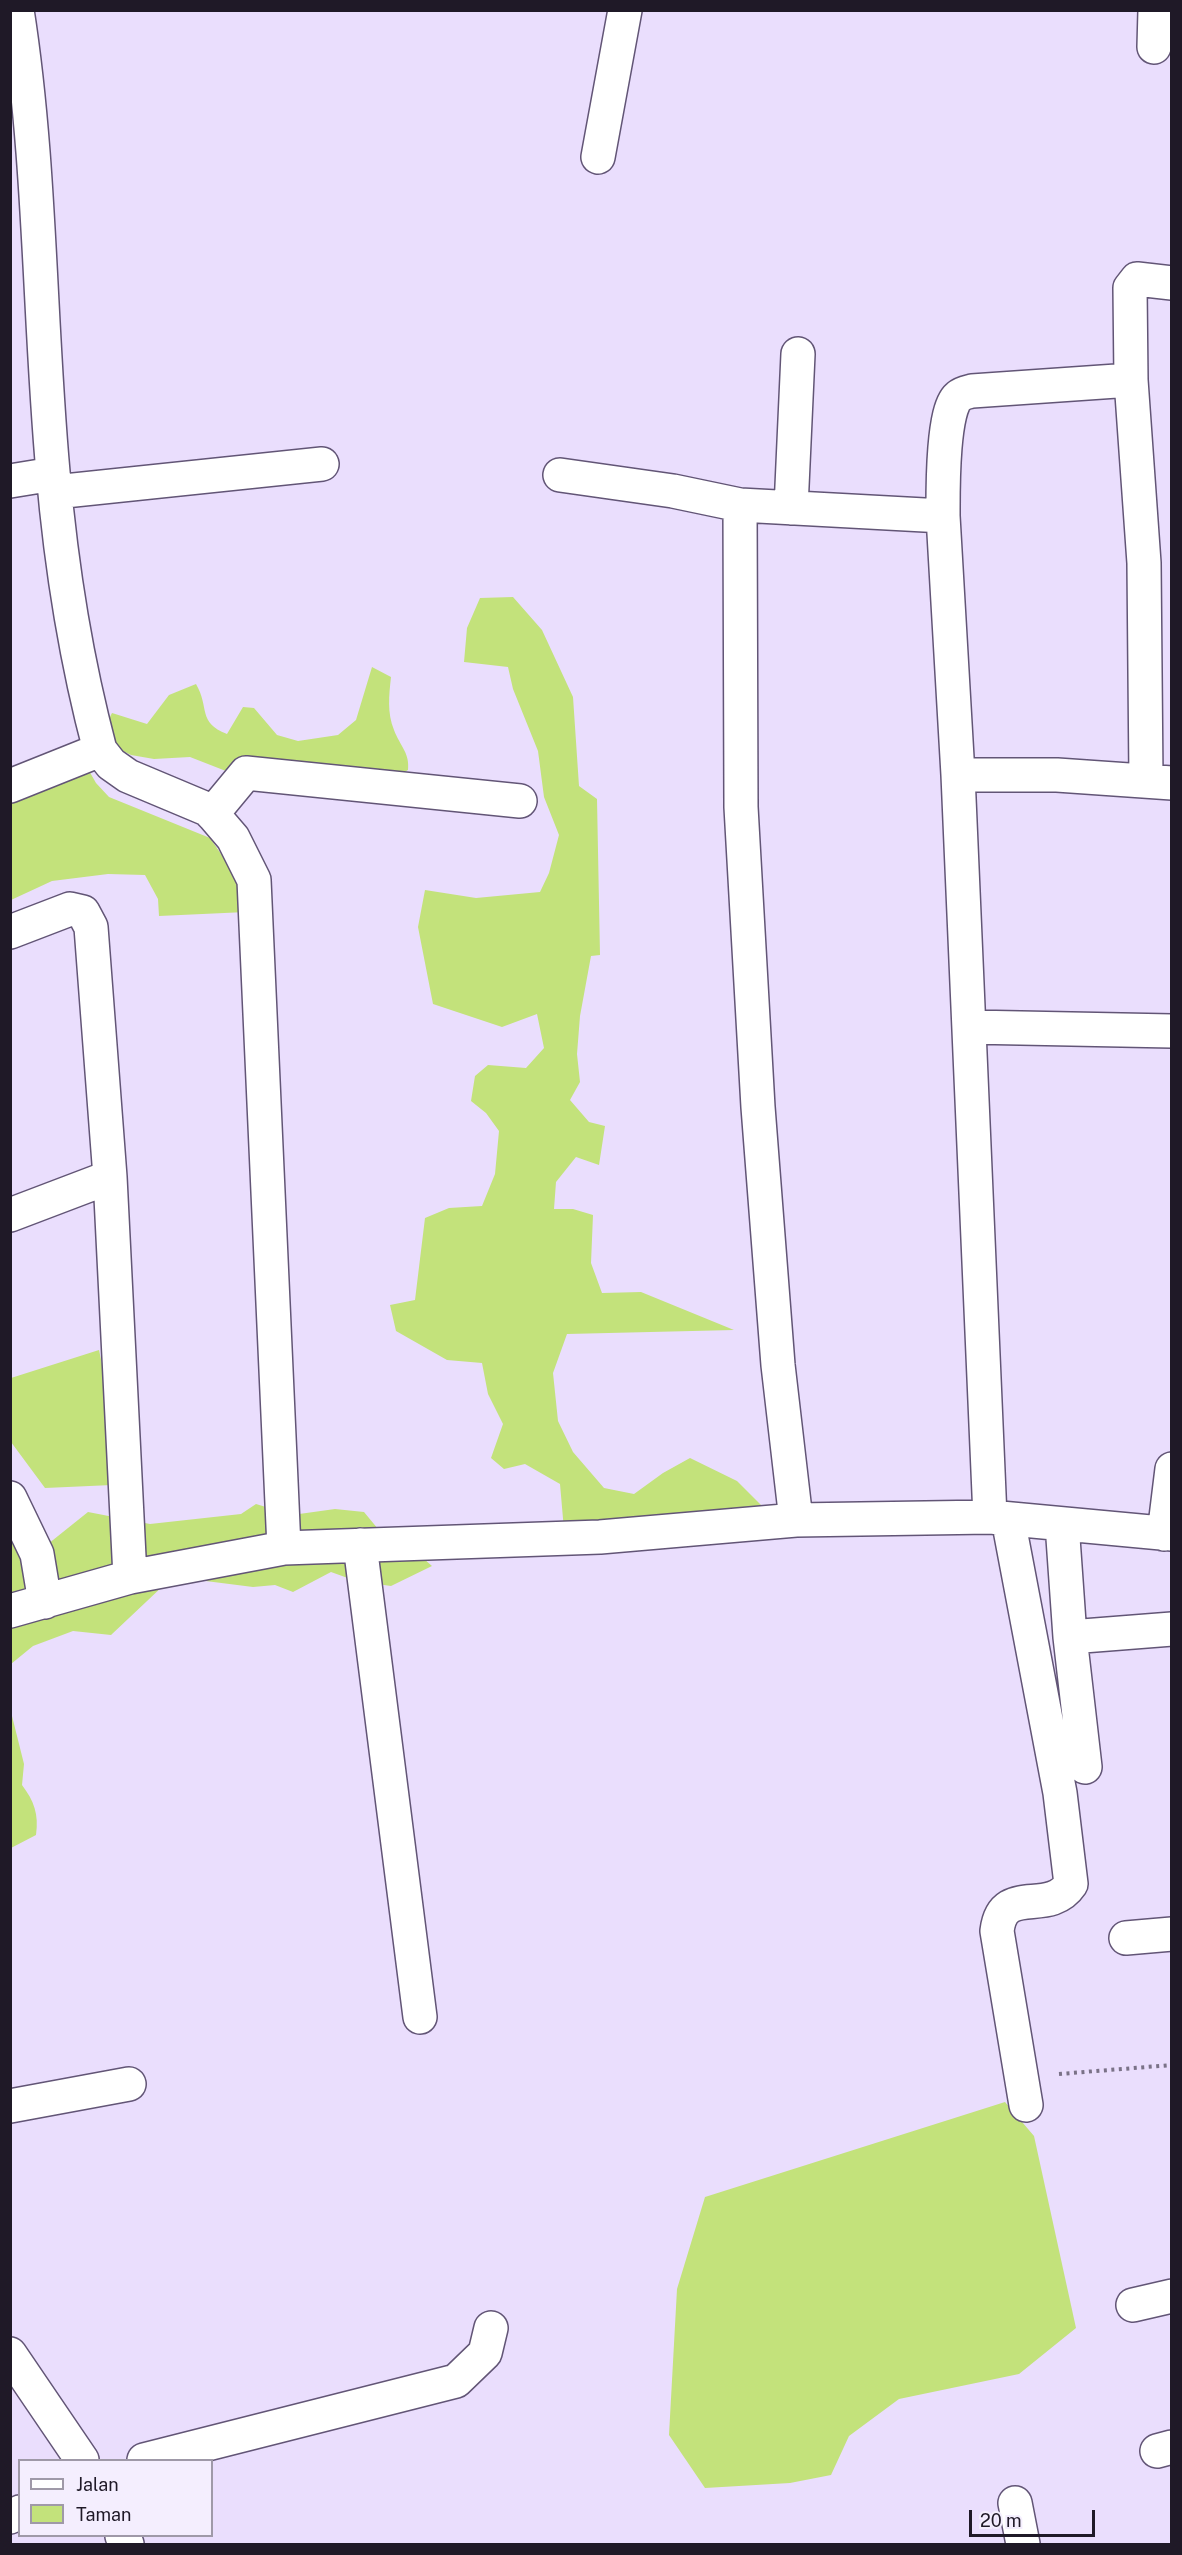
<!DOCTYPE html>
<html>
<head>
<meta charset="utf-8">
<style>
  body { margin:0 }
  #map { position:relative; width:1182px; height:2555px; overflow:hidden; background:#eadefd; font-family:"Public Sans",sans-serif }
  canvas { display:block }
  .frame { position:absolute; inset:0; border:12px solid #1f1927; pointer-events:none }
  .legend { position:absolute; left:18px; top:2459px; width:195px; height:78px; box-sizing:border-box; background:#f4eefe; border:2px solid #9f99a8; margin:0; padding:8px 10px; list-style:none; font-size:18px; color:#1f1927 }
  .legend li { display:flex; align-items:center; gap:12px; height:30px }
  .legend b { width:30px; border:2px solid #9f99a8 }
  .scale { position:absolute; left:969px; top:2510px; width:126px; height:27px; box-sizing:border-box; border:3px solid #1f1927; border-top:0; padding-left:8px; font-size:18px; line-height:21px; white-space:nowrap; color:#1f1927; -webkit-text-stroke:4px #f4eefe; paint-order:stroke }
</style>
</head>
<body>
<div id="map">
<canvas width="1182" height="2555"></canvas>
<div class="frame"></div>
<ul class="legend">
<li><b style="height:8px;background:#fff"></b>Jalan</li>
<li><b style="height:16px;background:#c3e27b"></b>Taman</li>
</ul>
<div class="scale">20 m</div>
</div>
<script>
const c = document.querySelector('canvas').getContext('2d');
c.lineJoin = 'round';
function fill(path, color) { c.fillStyle = color; c.fill(path, 'evenodd'); }
function stroke(path, color, width, dash) { c.strokeStyle = color; c.lineWidth = width; c.lineCap = dash ? 'butt' : 'round'; c.setLineDash(dash || []); c.stroke(path); }
const green = new Path2D(`
  M 513,597 L 542,630 L 573,697 L 579,786 L 597,799 L 600,955 L 591,956 L 580,1016 L 577,1054 L 580,1082 L 570,1100 L 589,1122 L 605,1126 L 599,1165 L 576,1157 L 556,1182 L 554,1209 L 573,1209 L 593,1215 L 591,1263 L 602,1293 L 641,1292 L 734,1330 L 567,1334 L 553,1373 L 558,1421 L 573,1452 L 604,1488 L 634,1494 L 663,1473 L 690,1458 L 737,1481 L 769,1513 L 564,1530 L 560,1484 L 525,1464 L 504,1469 L 491,1458 L 503,1424 L 488,1394 L 482,1363 L 447,1360 L 396,1331 L 390,1305 L 415,1300 L 425,1218 L 449,1208 L 482,1206 L 495,1174 L 499,1131 L 486,1113 L 471,1101 L 475,1076 L 488,1065 L 526,1068 L 544,1048 L 537,1014 L 502,1027 L 433,1004 L 418,927 L 425,890 L 476,898 L 540,892 L 549,873 L 559,835 L 544,797 L 538,751 L 513,689 L 508,667 L 464,662 L 467,628 L 480,598 Z
  M 372,667 L 391,677 C 389,695 387,713 394,730 C 400,746 410,753 408,770 L 399,775 L 231,773 L 190,757 L 154,759 L 131,755 L 109,744 L 103,730 L 112,713 L 147,724 L 169,695 L 196,684 C 210,708 197,722 227,734 L 243,707 L 254,708 L 277,735 L 298,741 L 338,735 L 356,720 Z
  M 84,762 L 96,783 L 109,797 L 210,838 L 237,877 L 246,912 L 159,916 L 158,899 L 145,875 L 108,874 L 52,881 L 11,900 L 11,792 Z
  M 99,1350 L 107,1388 L 112,1485 L 45,1488 L 11,1442 L 11,1378 Z
  M 256,1504 L 292,1515 L 335,1509 L 364,1512 L 388,1541 L 407,1544 L 432,1566 L 391,1586 L 356,1581 L 331,1572 L 293,1592 L 275,1585 L 253,1587 L 182,1578 L 164,1585 L 111,1635 L 73,1631 L 33,1646 L 11,1664 L 11,1535 L 48,1544 L 88,1512 L 150,1524 L 241,1514 Z
  M 10,1708 L 24,1764 L 22,1785 C 34,1801 39,1814 36,1835 L 11,1848 Z
  M 1005,2102 L 1034,2136 L 1076,2328 L 1019,2374 L 899,2399 L 849,2436 L 831,2475 L 790,2483 L 705,2488 L 669,2435 L 677,2289 L 705,2197 Z`);
const path = new Path2D(`
  M 1059,2074 L 1172,2065`);
const minor = new Path2D(`
  M 17,10 C 41,163 39,319 53,472 C 61,565 76,660 100,750 L 111,764 L 128,776 L 209,810 L 233,838 L 254,880 L 284,1548
  M 1154,47 L 1155,10
  M 598,157 L 625,10
  M 1131,380 L 1144,563 L 1146,780
  M 560,475 L 673,491 L 740,505
  M 10,481 L 53,474
  M 55,492 L 322,464
  M 791,508 L 798,354
  M 943,516 C 943,494 942,407 959,396 C 962,393 968,392 972,391 L 1131,380 L 1130,288 L 1137,279 L 1172,283
  M 958,775 L 1057,775 L 1172,783
  M 10,786 L 100,750
  M 212,814 L 246,773 L 520,801
  M 10,932 L 70,909 L 83,912 L 91,927 L 110,1177 L 130,1577
  M 970,1027 L 1172,1031
  M 10,1215 L 110,1177
  M 10,1498 L 37,1554 L 45,1602
  M 1008,1519 L 1060,1793 L 1071,1884 C 1048,1918 1003,1882 997,1931 L 1026,2105
  M 796,1520 L 778,1365 L 758,1107 L 741,807 L 740,505 L 943,516 L 958,775 L 990,1517
  M 1062,1524 L 1070,1637 L 1085,1767
  M 1164,1534 L 1172,1469
  M 360,1545 L 420,2017
  M 10,1611 L 130,1577 L 284,1548 L 600,1537 L 796,1520 L 990,1517 L 1172,1534
  M 1070,1637 L 1172,1629
  M 1126,1938 L 1172,1934
  M 10,2106 L 129,2084
  M 1133,2305 L 1172,2296
  M 10,2354 L 82,2460
  M 1157,2451 L 1172,2447
  M 144,2460 L 456,2381 L 485,2353 L 491,2328
  M 1015,2503 L 1023,2544
  M 10,2517 L 20,2512
  M 122,2536 L 127,2544`);
fill(green, '#c3e27b');
stroke(minor, '#625576', 36);
stroke(path, '#7a7287', 4, [3, 4.5]);
stroke(minor, '#fff', 33);
</script>
</body>
</html>
